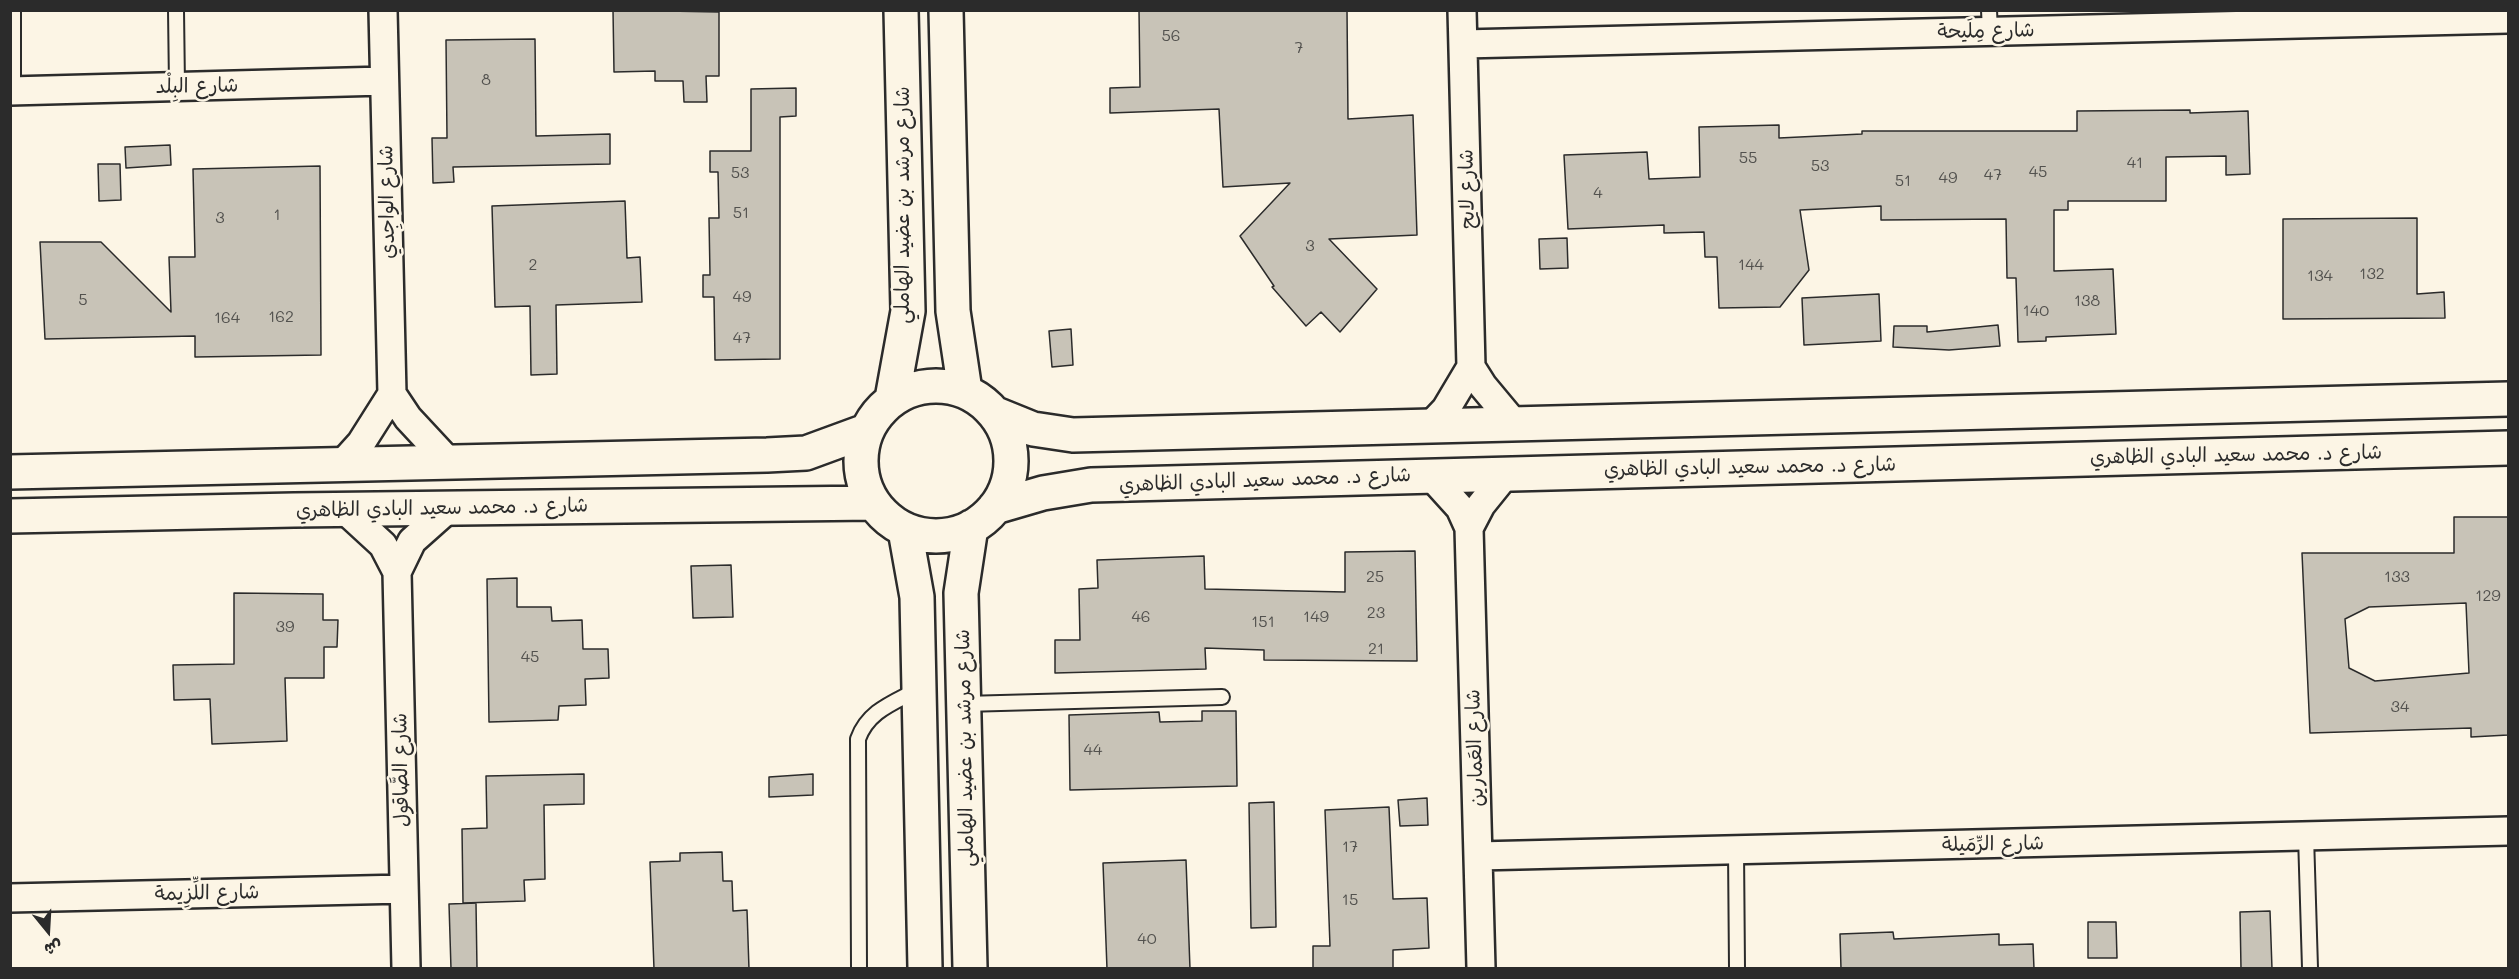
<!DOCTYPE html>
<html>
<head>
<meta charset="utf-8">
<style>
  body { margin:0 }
  #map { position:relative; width:2519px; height:979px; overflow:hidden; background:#fcf5e5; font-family:Mali,"Playpen Sans Arabic",sans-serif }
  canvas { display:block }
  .frame { position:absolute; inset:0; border:12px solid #2b2b2b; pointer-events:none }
  .north { position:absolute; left:18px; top:901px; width:60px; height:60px; -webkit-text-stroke:4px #fcf5e5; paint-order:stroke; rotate:162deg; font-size:16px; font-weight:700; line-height:24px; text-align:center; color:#2b2b2b }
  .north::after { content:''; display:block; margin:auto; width:21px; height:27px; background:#2b2b2b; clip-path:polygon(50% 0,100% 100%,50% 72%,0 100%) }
</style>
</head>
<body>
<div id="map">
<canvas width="2519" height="979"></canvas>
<div class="frame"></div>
<div class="north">ش</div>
</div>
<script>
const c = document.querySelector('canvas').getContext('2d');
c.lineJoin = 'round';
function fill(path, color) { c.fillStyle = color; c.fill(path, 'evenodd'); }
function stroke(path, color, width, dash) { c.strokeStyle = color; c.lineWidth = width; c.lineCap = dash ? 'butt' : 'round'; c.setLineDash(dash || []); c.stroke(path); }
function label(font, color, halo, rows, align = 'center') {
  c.font = font + ' Mali,"Playpen Sans Arabic",sans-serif'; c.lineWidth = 5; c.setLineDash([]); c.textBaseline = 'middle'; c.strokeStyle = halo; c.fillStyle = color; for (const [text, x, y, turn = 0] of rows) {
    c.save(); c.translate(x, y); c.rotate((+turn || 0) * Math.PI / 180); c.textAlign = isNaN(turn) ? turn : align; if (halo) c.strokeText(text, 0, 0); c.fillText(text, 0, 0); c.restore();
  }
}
const building = new Path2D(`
  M 613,10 L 719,12 L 719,76 L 706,76 L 707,102 L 684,102 L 683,81 L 655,81 L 655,71 L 614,72 Z
  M 1139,10 L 1347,10 L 1348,119 L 1413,115 L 1417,235 L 1329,239 L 1377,289 L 1340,332 L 1321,312 L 1306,326 L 1272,287 L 1274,286 L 1240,236 L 1290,183 L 1223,187 L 1219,109 L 1110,113 L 1110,88 L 1140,87 Z
  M 535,39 L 536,136 L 610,134 L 610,164 L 453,167 L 454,182 L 433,183 L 432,138 L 447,138 L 446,40 Z
  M 796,88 L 796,116 L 780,117 L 780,359 L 715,360 L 714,297 L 703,297 L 703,275 L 710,275 L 709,218 L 719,218 L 718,172 L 710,172 L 710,151 L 751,151 L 751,89 Z
  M 2190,110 L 2190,113 L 2248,111 L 2250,174 L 2226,175 L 2226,156 L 2166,157 L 2166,201 L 2068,201 L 2068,210 L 2054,210 L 2054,271 L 2113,269 L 2116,334 L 2046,337 L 2046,341 L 2018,342 L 2016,278 L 2007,278 L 2006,219 L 1881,220 L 1881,206 L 1800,210 L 1809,270 L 1780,307 L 1719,308 L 1717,257 L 1705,257 L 1704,232 L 1664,233 L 1664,225 L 1568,229 L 1564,155 L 1647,152 L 1649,179 L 1700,177 L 1699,127 L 1779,125 L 1779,138 L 1862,134 L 1862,131 L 2077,131 L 2077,111 Z
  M 170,145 L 171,165 L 126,168 L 125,147 Z
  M 98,164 L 120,164 L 121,200 L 99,201 Z
  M 320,166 L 321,355 L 195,357 L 195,336 L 45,339 L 40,242 L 101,242 L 171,312 L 169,257 L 195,257 L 193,169 Z
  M 625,201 L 627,258 L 640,257 L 642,302 L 556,305 L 557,374 L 531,375 L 530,306 L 495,307 L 492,206 Z
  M 2417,218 L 2417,294 L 2444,292 L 2445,318 L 2283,319 L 2283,219 Z
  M 1567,238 L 1568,268 L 1540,269 L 1539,239 Z
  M 1879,294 L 1881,341 L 1804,345 L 1802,298 Z
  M 1998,325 L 2000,346 L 1949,350 L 1893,347 L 1894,326 L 1927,326 L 1927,332 Z
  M 1071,329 L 1073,365 L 1052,367 L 1049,331 Z
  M 2454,517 L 2508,517 L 2508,735 L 2471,737 L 2471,728 L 2310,733 L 2302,553 L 2454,553 ZM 2466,603 L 2469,673 L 2375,681 L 2349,668 L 2345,619 L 2369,607 Z
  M 1415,551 L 1417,661 L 1264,660 L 1264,650 L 1205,648 L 1206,669 L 1055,673 L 1055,640 L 1080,640 L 1079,589 L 1098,588 L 1097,560 L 1204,556 L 1205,589 L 1345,592 L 1345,552 Z
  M 731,565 L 733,617 L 693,618 L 691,566 Z
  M 517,578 L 517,607 L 551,607 L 552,621 L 582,620 L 583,649 L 608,649 L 609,678 L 585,679 L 586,705 L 559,706 L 558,720 L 489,722 L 487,579 Z
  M 234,593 L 323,594 L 323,620 L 338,620 L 337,647 L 324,647 L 324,678 L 285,678 L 287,741 L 212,744 L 210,699 L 174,700 L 173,665 L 234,664 Z
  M 1202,711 L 1236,711 L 1237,786 L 1070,790 L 1069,715 L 1159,712 L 1160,722 L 1202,721 Z
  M 584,774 L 584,804 L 544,805 L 545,879 L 524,880 L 525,901 L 463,903 L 462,829 L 487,828 L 486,776 Z
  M 813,774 L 813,795 L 769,797 L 769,777 Z
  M 1427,798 L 1428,825 L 1400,826 L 1398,800 Z
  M 1274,802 L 1276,927 L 1251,928 L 1249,803 Z
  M 1389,807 L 1393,899 L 1427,898 L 1429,948 L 1393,950 L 1393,969 L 1313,969 L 1313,946 L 1330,946 L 1325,810 Z
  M 722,852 L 723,881 L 732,881 L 733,911 L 747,910 L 749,969 L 654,969 L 650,862 L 680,861 L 680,853 Z
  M 1186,860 L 1190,969 L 1107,969 L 1103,863 Z
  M 476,903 L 477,969 L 451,969 L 449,904 Z
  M 2270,911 L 2272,969 L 2241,969 L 2240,912 Z
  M 2088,922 L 2116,922 L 2117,958 L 2088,958 Z
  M 1893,932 L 1894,939 L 1999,934 L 1999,945 L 2033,944 L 2034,969 L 1841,969 L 1840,934 Z`);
const lane = new Path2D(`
  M 13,10 L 13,90
  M 176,10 L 177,86
  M 1989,10 L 1990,31
  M 964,704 L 1222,697
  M 2306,836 L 2310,968
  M 1736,850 L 1737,968
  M 859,968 L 858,739 C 868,711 893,703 917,690`);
const street = new Path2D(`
  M 1463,44 L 2508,19
  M 10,91 L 384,81
  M 1471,367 L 1483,386 L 1513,422
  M 392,394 L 408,418 L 448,461
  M 1429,427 L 1446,409 L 1471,367 L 1462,10
  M 342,464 L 361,443 L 392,394 L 383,10
  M 1431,476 L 1460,508 L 1469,528 L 1481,968
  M 346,511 L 383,545 L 397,572 L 406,968
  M 1469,528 L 1481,505 L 1506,474
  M 397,572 L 412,541 L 448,509
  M 1478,856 L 2508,831
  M 10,898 L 404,889`);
const secondary = new Path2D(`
  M 946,10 L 953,311 L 965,391
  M861 461a75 75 0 1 1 150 0a75 75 0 1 1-150 0Z
  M 892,399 L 908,311 L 901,10
  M 996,414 L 1033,429 L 1073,435 L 2508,399
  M 10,472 L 767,455 L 806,453 L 866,431
  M 995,507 L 1043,493 L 1091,485 L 2508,448
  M 10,516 L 294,510 L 873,503
  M 905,530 L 917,597 L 925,968
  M 970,968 L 961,593 L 971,527`);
const numberNames = [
  ["56",1171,36],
  ["7",1299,48],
  ["8",486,80],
  ["55",1748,158],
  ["41",2135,163],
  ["53",1820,166],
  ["45",2038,172],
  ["53",740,173],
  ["47",1993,175],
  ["49",1948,178],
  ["51",1903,181],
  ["4",1598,193],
  ["51",741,213],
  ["1",277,215],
  ["3",220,218],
  ["3",1310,246],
  ["2",533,265],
  ["144",1751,265],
  ["132",2372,274],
  ["134",2320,276],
  ["49",742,297],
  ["5",83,300],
  ["138",2087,301],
  ["140",2036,311],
  ["162",281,317],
  ["164",227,318],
  ["47",742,338],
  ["25",1375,577],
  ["133",2397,577],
  ["129",2488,596],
  ["23",1376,613],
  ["46",1141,617],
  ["149",1316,617],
  ["151",1263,622],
  ["39",285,627],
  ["21",1376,649],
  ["45",530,657],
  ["34",2400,707],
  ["44",1093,750],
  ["17",1350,847],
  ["15",1350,900],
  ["40",1147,939]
];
const streetNames = [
  ["شارع مِلَيحة",1986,31,-1],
  ["شارع البِلْد",197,86,-1],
  ["شارع لايح",1467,189,-91],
  ["شارع الواجِدي",387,202,-91],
  ["شارع مرشد بن عضيد الهاملي",903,205,-90],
  ["شارع د. محمد سعيد البادي الظاهري",2236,455,-1],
  ["شارع د. محمد سعيد البادي الظاهري",1750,467,-1],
  ["شارع د. محمد سعيد البادي الظاهري",1265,480,-2],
  ["شارع د. محمد سعيد البادي الظاهري",442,508,-1],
  ["شارع مرشد بن عضيد الهاملي",965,748,-91],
  ["شارع العَمارين",1475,748,-92],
  ["شارع الصَّاقول",401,770,-91],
  ["شارع الرِّمَيلة",1993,844,-1],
  ["شارع اللِّزِيمة",207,893,-1]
];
fill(building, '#c8c3b7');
stroke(building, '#2b2b2b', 1.5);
stroke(lane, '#2b2b2b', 18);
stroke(street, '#2b2b2b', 32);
stroke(secondary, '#2b2b2b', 38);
stroke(lane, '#fcf5e5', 14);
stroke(street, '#fcf5e5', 27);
stroke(secondary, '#fcf5e5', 33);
label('16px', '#52514e', null, numberNames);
label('20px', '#2b2b2b', '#fcf5e5', streetNames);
</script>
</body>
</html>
